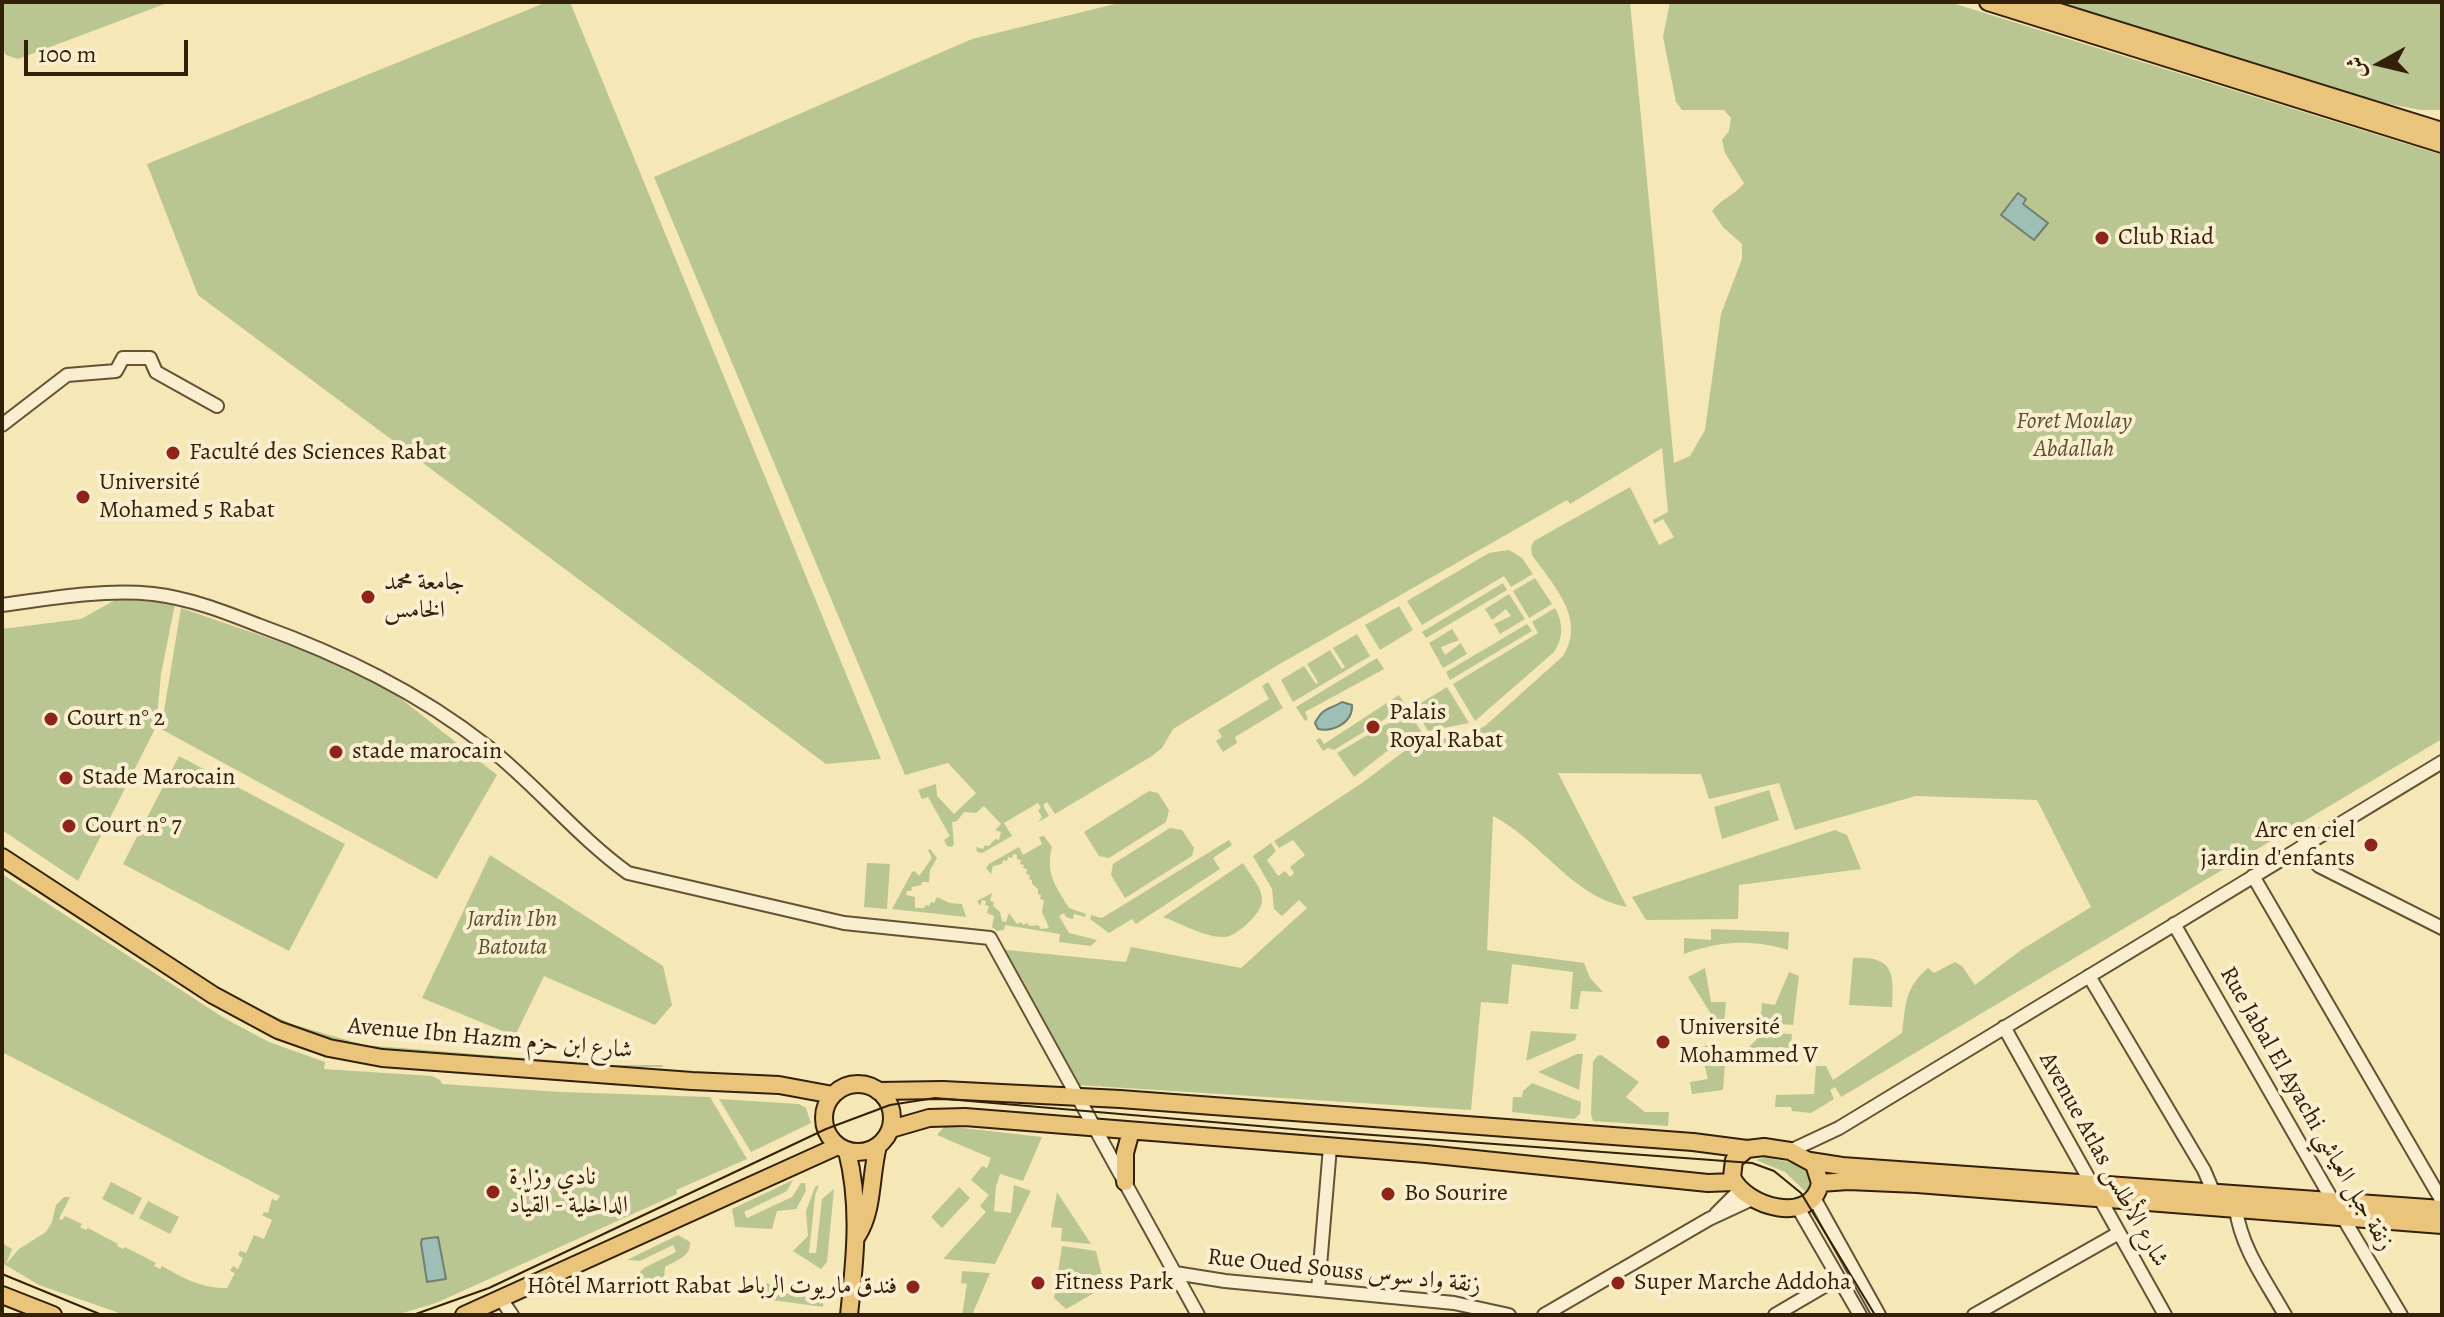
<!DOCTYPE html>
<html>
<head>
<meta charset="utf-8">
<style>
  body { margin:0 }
  #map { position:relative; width:2444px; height:1317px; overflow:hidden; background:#f6e7b6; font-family:Alegreya,Amiri,serif }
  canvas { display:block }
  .frame { position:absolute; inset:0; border:4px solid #332008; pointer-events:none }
  .north { position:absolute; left:2340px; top:24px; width:80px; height:80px; -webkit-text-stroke:6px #f9efd0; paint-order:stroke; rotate:262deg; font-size:22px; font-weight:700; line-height:32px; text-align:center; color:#332008 }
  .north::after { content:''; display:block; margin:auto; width:28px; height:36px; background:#332008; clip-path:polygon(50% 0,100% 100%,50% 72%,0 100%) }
  .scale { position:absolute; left:24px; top:40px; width:164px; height:36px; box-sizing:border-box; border:4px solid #332008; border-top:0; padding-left:10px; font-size:24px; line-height:28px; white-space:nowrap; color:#332008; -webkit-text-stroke:6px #f9efd0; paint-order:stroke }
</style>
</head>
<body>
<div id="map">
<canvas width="2444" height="1317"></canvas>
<div class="frame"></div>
<div class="north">ش</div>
<div class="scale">100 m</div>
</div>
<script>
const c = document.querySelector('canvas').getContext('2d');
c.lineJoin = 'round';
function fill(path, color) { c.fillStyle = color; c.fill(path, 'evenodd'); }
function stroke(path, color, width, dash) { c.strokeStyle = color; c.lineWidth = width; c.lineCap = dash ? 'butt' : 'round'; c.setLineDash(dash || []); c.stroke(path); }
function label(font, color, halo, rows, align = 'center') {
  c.font = font + ' Alegreya,Amiri,serif'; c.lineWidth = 8; c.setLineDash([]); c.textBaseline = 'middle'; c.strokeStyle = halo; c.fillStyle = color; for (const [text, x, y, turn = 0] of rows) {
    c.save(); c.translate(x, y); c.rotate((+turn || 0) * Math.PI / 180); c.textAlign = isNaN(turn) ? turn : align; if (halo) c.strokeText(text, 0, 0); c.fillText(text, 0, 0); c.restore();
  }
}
const green = new Path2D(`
  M 2,2 L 170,2 L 18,59 L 6,55 L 2,46 Z
  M 547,2 L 570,2 L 881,759 L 826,764 L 198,295 L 147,164 Z
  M 1123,2 L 1630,2 L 1674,463 L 1690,456 L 1705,430 L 1721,314 L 1742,259 L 1742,244 L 1723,227 L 1712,211 C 1722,198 1734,196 1744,183 L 1725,153 L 1722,140 L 1729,131 L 1731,118 L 1724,110 L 1682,110 L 1676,102 L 1663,37 L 1670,2 L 1949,2 L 2442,155 L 2442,739 L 1841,1097 L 1835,1087 L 1830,1090 L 1834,1099 L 1811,1113 L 1792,1111 L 1791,1107 L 1775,1107 L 1776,1095 L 1814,1094 L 1816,1066 L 1826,1066 L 1833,1080 L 1902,1033 C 1906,1003 1904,989 1928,968 L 1934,973 L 1955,962 L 1962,966 L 1975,985 L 2021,950 L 2091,907 L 2037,800 L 1916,796 L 1795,830 L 1779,783 L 1709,799 L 1701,774 L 1558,773 L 1627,907 C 1570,896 1542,841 1493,816 L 1487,950 L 1584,963 L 1590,978 L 1603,992 L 1581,991 L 1578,1009 L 1570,1009 L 1573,972 L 1512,964 L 1508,1004 L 1481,1002 L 1471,1110 L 1078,1085 L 998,949 L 1126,962 L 1131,947 L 1241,968 L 1307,908 L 1299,900 L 1282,916 L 1274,909 L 1272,889 L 1253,856 L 1271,843 L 1276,851 L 1267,860 L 1278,876 L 1285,871 L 1290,877 L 1294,873 L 1290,867 L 1305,855 L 1293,840 L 1279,848 L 1274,841 L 1362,783 L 1411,746 L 1473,732 L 1485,726 L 1563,656 C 1587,619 1553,585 1532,555 L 1531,547 L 1534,541 L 1630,487 L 1659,545 L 1674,537 L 1663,519 L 1654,524 L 1653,520 L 1668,512 L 1662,448 L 1570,504 L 1567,500 L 1278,665 L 1173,729 L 1162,748 L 1152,756 L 1055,814 L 1047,802 L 1043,805 L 1049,816 L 1038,822 L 1042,817 L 1038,810 L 1041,808 L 1038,803 L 1004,823 L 1012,836 L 982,853 L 977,852 L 976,847 L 983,849 L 985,845 L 989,846 L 995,839 L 999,840 L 1001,832 L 995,830 L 1001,824 L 984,806 L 976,813 L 964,812 L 957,821 L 952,822 L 954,844 L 952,847 L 947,846 L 944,840 L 950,836 L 928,797 L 922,799 L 918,790 L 936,784 L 937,796 L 954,814 L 976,793 L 948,763 L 905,775 L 654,177 L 972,39 Z
  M 2059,2 L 2442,2 L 2442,110 L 2421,110 L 2373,101 Z
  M 1509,550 L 1522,558 L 1533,574 L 1511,587 L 1504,576 L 1422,625 L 1407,601 L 1489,553 Z
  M 1535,578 L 1552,604 L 1529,618 L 1513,591 Z
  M 1503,583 L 1507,590 L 1426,638 L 1422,632 Z
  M 1509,594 L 1525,619 L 1500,634 L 1494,624 L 1511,616 L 1506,609 L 1492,620 L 1485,609 Z
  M 117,599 L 175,604 L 161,674 L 156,727 L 78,881 L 2,830 L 2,629 L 81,619 Z
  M 1399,606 L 1413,630 L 1380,650 L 1365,625 Z
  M 181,608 L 309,652 L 384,685 L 497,775 L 437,879 L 161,729 Z
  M 1555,608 C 1563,623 1564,637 1554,652 L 1475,721 L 1453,684 L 1538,633 L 1532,622 Z
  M 1527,624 L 1532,631 L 1450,680 L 1446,672 Z
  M 1452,629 L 1459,640 L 1441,647 L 1445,655 L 1461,643 L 1467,654 L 1443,668 L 1429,643 Z
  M 1357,634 L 1370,656 L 1293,702 L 1281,680 L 1304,666 L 1316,684 L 1318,682 L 1307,664 L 1330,650 L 1342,669 L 1345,667 L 1333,648 Z
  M 1377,658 L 1384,669 L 1305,712 L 1308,719 L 1305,721 L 1296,707 Z
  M 1268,682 L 1283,708 L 1235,737 L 1237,743 L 1223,752 L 1216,741 L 1222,737 L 1218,730 L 1269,699 L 1262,686 Z
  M 1447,687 L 1469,723 L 1428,731 L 1414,707 Z
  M 1399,695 L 1406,706 L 1334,750 L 1328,748 L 1323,751 L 1316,740 L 1320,738 L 1324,744 Z
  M 1409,711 L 1422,733 L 1400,741 L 1354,777 L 1337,753 Z
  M 179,756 L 345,844 L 289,951 L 123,864 Z
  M 1769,790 L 1779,820 L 1722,839 L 1714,807 Z
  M 1149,791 L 1158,793 L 1169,810 L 1166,822 L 1109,858 L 1099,856 L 1084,832 Z
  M 1170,828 L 1182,830 L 1194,848 L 1192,856 L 1125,898 L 1111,875 L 1113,864 Z
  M 1835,830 L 1847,835 L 1861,869 L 1739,885 L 1738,919 L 1646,920 L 1632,897 Z
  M 1044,836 L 1052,847 C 1045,873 1056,887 1069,908 L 1086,914 L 1085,917 L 1074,914 L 1073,919 L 1066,917 L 1064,913 L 1059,916 L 1069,933 L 1097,940 L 1091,946 L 1059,942 L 1060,934 L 1005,925 L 1004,930 L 997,931 L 992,927 L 994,916 L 987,913 L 989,906 L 985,905 L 986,901 L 982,900 L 980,906 L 977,901 L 992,893 L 990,901 L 994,902 L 993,906 L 1000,912 L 1002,921 L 1006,922 L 1009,913 L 1017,924 L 1021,922 L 1023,925 L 1027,923 L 1029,926 L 1038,925 L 1041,929 L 1049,928 L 1042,912 L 1044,900 L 1040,899 L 1041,895 L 1038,894 L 1038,889 L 1032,884 L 1032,880 L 1029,879 L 1030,875 L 1026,874 L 1027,869 L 1023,868 L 1024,865 L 1020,864 L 1021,860 L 1017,859 L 1017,855 L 1013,854 L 1012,858 L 1008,857 L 1007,861 L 1003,860 L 1002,864 L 993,866 L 991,874 L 986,868 L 989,864 L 1019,847 L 1023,855 L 1042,844 L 1039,837 Z
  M 1229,840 L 1232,845 L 1213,858 L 1220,869 L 1136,924 L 1132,919 L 1109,933 L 1090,919 L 1091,915 L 1102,918 Z
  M 930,849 L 937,858 L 930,870 L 929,882 L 922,882 L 921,885 L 912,887 L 911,891 L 907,891 L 906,895 L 915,897 L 915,908 L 924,908 L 926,905 L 929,906 L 931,902 L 934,903 L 937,897 L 950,903 L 962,904 L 966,917 L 892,909 L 912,872 L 915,871 L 919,876 L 932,858 L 928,850 Z
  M 490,855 L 663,966 L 672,1005 L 655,1025 L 544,976 L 515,1036 L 422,998 Z
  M 867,863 L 890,864 L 887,909 L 864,907 Z
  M 1243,863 C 1261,891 1274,900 1245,926 C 1238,931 1232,937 1223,937 C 1204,937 1180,923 1163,917 Z
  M 2,874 L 224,1018 L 269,1042 L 325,1062 L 324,1069 L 432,1076 L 440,1080 L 442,1084 L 561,1092 L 710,1097 L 747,1159 L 676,1190 L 677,1194 L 436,1303 L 396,1315 L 125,1315 L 39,1285 L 2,1263 L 2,1243 L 12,1249 L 6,1264 L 19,1249 L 46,1232 L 52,1222 L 56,1205 L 64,1197 L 70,1197 L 59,1219 L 62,1220 L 65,1216 L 82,1224 L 80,1227 L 86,1230 L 88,1228 L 118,1244 L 117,1246 L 123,1249 L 125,1247 L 156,1263 L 154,1266 L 160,1269 L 162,1266 C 183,1278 202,1289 227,1288 L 235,1273 L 230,1271 L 233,1266 L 238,1269 L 243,1258 L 238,1255 L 240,1251 L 246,1253 L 254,1235 L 264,1239 L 272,1220 L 262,1215 L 264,1212 L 268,1213 L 272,1199 L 277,1201 L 280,1196 L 2,1052 Z
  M 1711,929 L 1789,932 L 1788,950 C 1751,939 1720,941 1684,954 L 1684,938 L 1711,940 Z
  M 1853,958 C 1894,956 1894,973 1892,1007 L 1849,1005 Z
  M 1705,968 L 1711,1002 L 1726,1002 L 1724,1022 L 1716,1022 L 1688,977 Z
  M 1789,972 L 1799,976 L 1793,1025 L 1760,1022 L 1762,1003 L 1775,1005 Z
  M 223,989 L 258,1009 L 292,1024 L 364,1045 L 612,1065 L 663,1065 L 663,1067 L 628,1067 L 412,1053 L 355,1046 L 323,1038 L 276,1021 Z
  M 1531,1031 L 1577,1034 L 1575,1040 L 1526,1061 Z
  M 1758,1032 L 1792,1034 L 1791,1048 L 1766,1047 L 1764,1062 L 1746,1061 L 1743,1053 L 1757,1039 Z
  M 1713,1043 L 1725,1063 L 1723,1090 L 1692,1094 L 1690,1082 L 1708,1079 L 1700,1048 Z
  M 1577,1054 L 1583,1054 L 1579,1090 L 1538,1072 Z
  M 1601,1055 L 1639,1082 L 1626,1097 L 1645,1112 L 1669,1112 L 1668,1126 L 1593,1121 L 1591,1114 L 1593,1062 L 1597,1056 Z
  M 1532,1083 L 1581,1102 L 1580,1114 L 1574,1119 L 1512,1112 L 1513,1097 L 1522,1097 L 1523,1091 Z
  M 719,1099 L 799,1104 L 806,1108 L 811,1123 L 751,1152 Z
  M 945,1126 L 1042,1137 L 1023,1181 L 1000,1174 L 996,1186 L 994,1211 L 1011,1213 L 1014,1185 L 1031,1191 L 995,1264 L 943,1259 L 986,1212 L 980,1206 L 989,1195 L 971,1180 L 982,1166 L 987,1168 L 991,1158 L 937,1135 Z
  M 1765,1157 L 1802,1165 L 1811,1177 L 1807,1193 L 1785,1172 L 1756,1160 Z
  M 793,1180 L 787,1191 L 744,1212 L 747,1218 L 792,1197 L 801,1183 L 805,1183 L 806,1191 L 796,1209 L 777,1211 L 772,1229 L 735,1227 L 732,1209 Z
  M 111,1182 L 142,1198 L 133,1215 L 102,1199 Z
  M 819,1185 L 815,1196 L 809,1253 L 816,1253 L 822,1199 L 834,1189 L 827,1262 L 821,1269 L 793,1251 L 808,1236 L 806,1211 L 815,1187 Z
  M 959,1187 L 970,1198 L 942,1228 L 931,1217 Z
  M 1057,1192 L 1091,1244 L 1061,1241 L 1062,1228 L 1051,1227 Z
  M 148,1201 L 179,1217 L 170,1234 L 139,1218 Z
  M 678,1235 L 690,1242 C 691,1257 676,1260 665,1267 L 664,1279 L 682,1282 L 699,1280 L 701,1285 L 698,1288 L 648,1282 L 641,1277 L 640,1272 L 644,1268 L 676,1252 L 673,1245 L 640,1261 L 627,1260 Z
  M 1062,1246 L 1096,1251 L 1102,1276 L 1063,1272 L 1062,1283 L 1088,1284 L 1094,1293 L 1066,1309 L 1054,1298 Z
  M 962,1271 L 990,1273 L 972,1315 L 962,1315 L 967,1284 L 961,1283 Z
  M 767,1283 L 785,1293 L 799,1295 L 813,1286 L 823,1299 L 823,1307 L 765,1299 L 763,1286 Z`);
const water = new Path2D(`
  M 2018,193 L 2026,199 L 2023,204 L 2048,223 L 2034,240 L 2001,215 Z
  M 1342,702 L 1352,705 C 1353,723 1333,732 1318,729 L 1315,723 C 1324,706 1329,710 1342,702 Z
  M 438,1237 L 446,1279 L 427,1282 L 421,1243 L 422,1239 Z`);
const minor = new Path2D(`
  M 2,425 L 67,375 L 116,371 L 123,358 L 150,358 L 156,372 L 217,406
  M 2,605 C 52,598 103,589 153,594 C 189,598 225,612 258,625 C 341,655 418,692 488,747 C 537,786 577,836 628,873 L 844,923 L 990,938 L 1198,1315
  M 2302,846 L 2319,866 L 2442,928
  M 2253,876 L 2442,1201
  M 2174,924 L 2326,1189 L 2401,1315
  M 2089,976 L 2204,1170 L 2216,1198
  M 2004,1027 L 2165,1315
  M 1790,1151 L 1839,1128 L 2442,762
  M 1814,1198 L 1879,1315
  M 1797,1206 L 1860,1315
  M 2236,1209 C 2241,1248 2266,1281 2285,1315
  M 1716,1214 L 1740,1190
  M 1175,1273 L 1225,1281 L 1454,1303 L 1509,1315
  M 1318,1290 L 1330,1147
  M 501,1299 L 512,1315
  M 1544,1315 L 1709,1219 L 1752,1199
  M 1775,1315 L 1838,1278
  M 1974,1315 L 2117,1234`);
const major = new Path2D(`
  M 1988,2 L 2442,144
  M 2027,2 L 2442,131
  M 2,857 L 213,995 L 278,1030 L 329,1048 L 382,1058 L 692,1081 L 779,1085 L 833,1095
  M824 1118a34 34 0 1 1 68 0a34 34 0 1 1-68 0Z
  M 878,1091 L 943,1090 L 1120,1099 L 1693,1142 L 1747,1149
  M 891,1129 L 929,1118 L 965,1117 L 1426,1154 L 1708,1183 L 1734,1182
  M 1764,1147 L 1790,1151 L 1814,1164 L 1820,1183 C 1812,1226 1745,1207 1732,1177 L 1734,1160 L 1747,1149 Z
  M 847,1151 C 861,1205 855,1260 849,1315
  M 1810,1161 L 1842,1166 L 2442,1209
  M 1125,1182 L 1125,1153 L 1131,1131
  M 1820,1183 L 1848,1181 L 1917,1184 L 2442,1225
  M 857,1236 C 874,1210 870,1176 878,1146
  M 2,1295 L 53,1315
  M 464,1315 L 838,1146`);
const tram = new Path2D(`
  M 2,1274 L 102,1315
  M 413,1315 L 489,1288 L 826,1129 L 890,1105 L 935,1098 L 1305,1130 L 1752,1163 L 1774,1171 L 1801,1193 L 1875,1315`);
const markers = [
  [2102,238,8,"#8f2418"],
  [173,453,8,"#8f2418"],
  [83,497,8,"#8f2418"],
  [368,597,8,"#8f2418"],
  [51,719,8,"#8f2418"],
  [1373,727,8,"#8f2418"],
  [336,752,8,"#8f2418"],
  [66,778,8,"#8f2418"],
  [69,826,8,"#8f2418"],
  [2371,845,8,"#8f2418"],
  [1663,1042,8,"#8f2418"],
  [493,1192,8,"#8f2418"],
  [1388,1194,8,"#8f2418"],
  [1038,1283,8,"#8f2418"],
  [1618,1283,8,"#8f2418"],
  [913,1287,8,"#8f2418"]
];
const poiNames = [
  ["Club Riad",2118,238],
  ["Faculté des Sciences Rabat",189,453],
  ["Université",99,483],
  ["Mohamed 5 Rabat",99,511],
  ["جامعة محمد",384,583],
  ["الخامس",384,611],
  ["Palais",1389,713],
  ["Royal Rabat",1389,741],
  ["Court n° 2",67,719],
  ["stade marocain",352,752],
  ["Stade Marocain",82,778],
  ["Court n° 7",85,826],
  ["Arc en ciel",2355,831,"right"],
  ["jardin d'enfants",2355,859,"right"],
  ["Université",1679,1028],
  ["Mohammed V",1679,1056],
  ["نادي وزارة",509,1178],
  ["الداخلية - القيّاد",509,1206],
  ["Bo Sourire",1404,1194],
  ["Fitness Park",1054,1283],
  ["Super Marche Addoha",1634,1283],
  ["Hôtel Marriott Rabat فندق ماريوت الرباط",897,1287,"right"]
];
const parkNames = [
  ["Foret Moulay",2074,422],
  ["Abdallah",2074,450],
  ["Jardin Ibn",512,920],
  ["Batouta",512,948]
];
const streetNames = [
  ["Avenue Ibn Hazm شارع ابن حزم",490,1039,5],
  ["Rue Jabal El Ayachi زنقة جبل العياشي",2306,1109,60],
  ["Avenue Atlas شارع الأطلس",2103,1160,61],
  ["Rue Oued Souss زنقة واد سوس",1344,1272,6]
];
fill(green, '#b9c691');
fill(water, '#9ebfb5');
stroke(water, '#737f70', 2);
stroke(minor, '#645234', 16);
stroke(major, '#332008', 20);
stroke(minor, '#f9efd0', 12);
stroke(major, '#ebc47b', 16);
stroke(tram, '#332008', 2);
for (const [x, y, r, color] of markers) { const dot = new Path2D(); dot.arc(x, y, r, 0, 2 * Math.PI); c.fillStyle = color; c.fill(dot); stroke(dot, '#f9efd0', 3); }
label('24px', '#332008', '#f9efd0', poiNames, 'left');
label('italic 24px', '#5b5231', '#f9efd0', parkNames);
label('24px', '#332008', '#f9efd0', streetNames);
</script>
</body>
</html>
